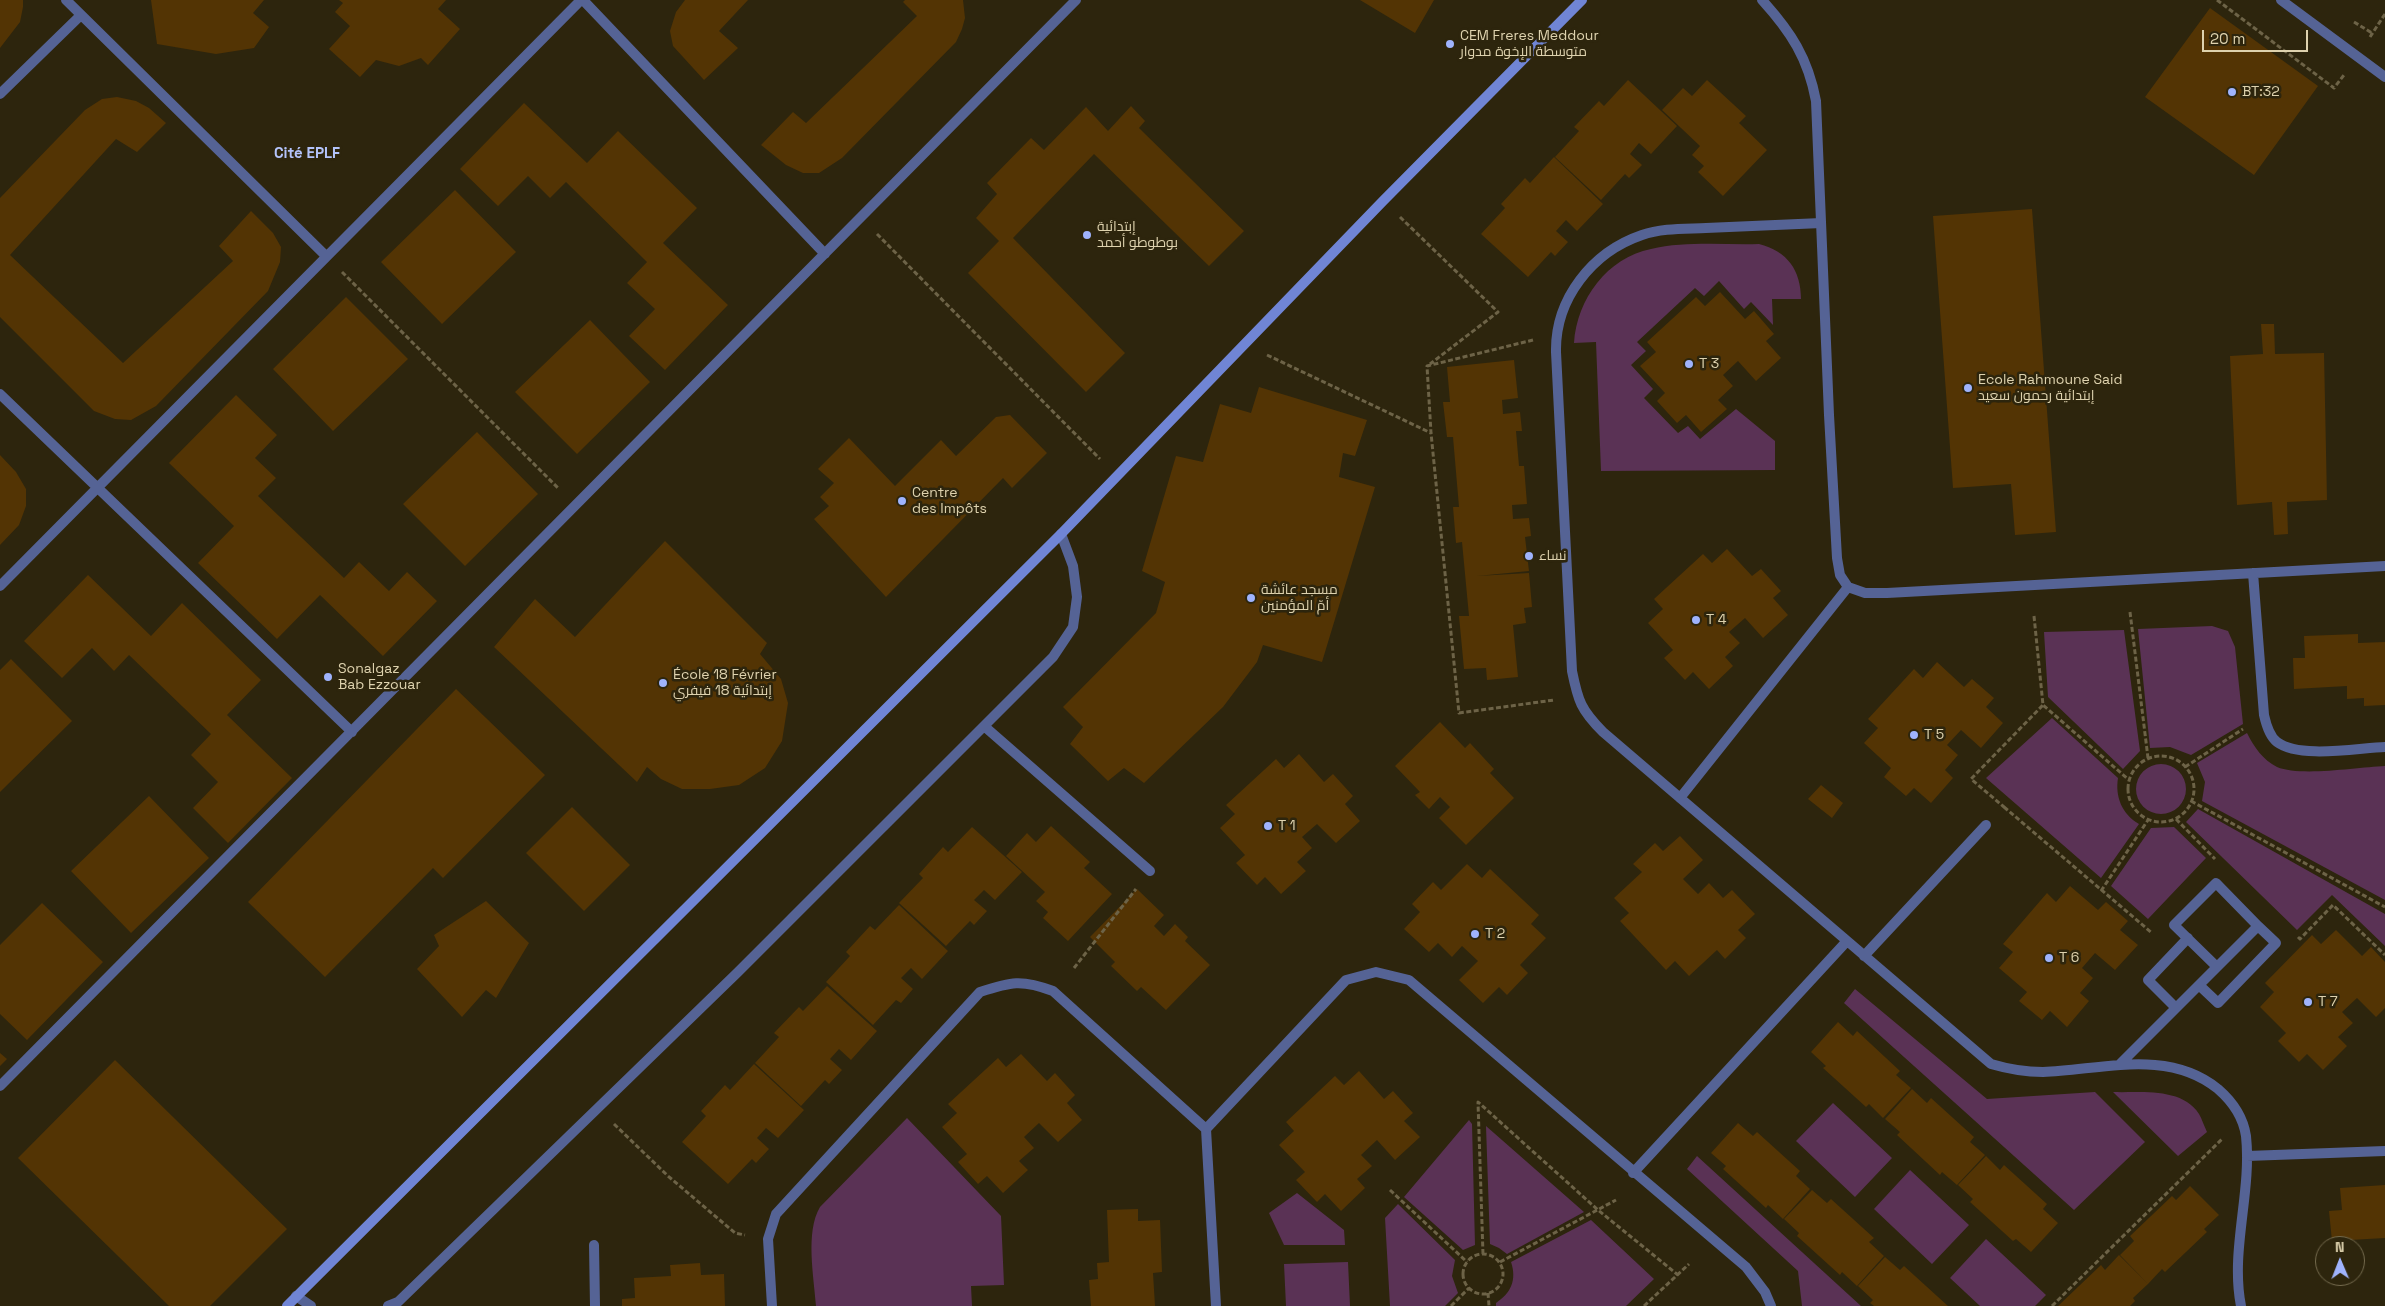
<!DOCTYPE html>
<html>
<head>
<meta charset="utf-8">
<style>
  body { margin:0 }
  #map { position:relative; width:2385px; height:1306px; overflow:hidden; background:#2d250d; font-family:"Space Grotesk",sans-serif }
  canvas { display:block }
  .north { position:absolute; left:2315px; top:1236px; width:50px; height:50px; box-sizing:border-box; background:#2d250d; border:1px solid #746a4d; border-radius:50%; rotate:359deg; font-size:14px; font-weight:700; line-height:20px; text-align:center; color:#ded2ae }
  .north::after { content:''; display:block; margin:auto; width:18px; height:22px; background:#9fb3fd; clip-path:polygon(50% 0,100% 100%,50% 72%,0 100%) }
  .scale { position:absolute; left:2202px; top:30px; width:106px; height:22px; box-sizing:border-box; border:2px solid #ded2ae; border-top:0; padding-left:6px; font-size:15px; line-height:18px; white-space:nowrap; color:#ded2ae; -webkit-text-stroke:4px #2d250d; paint-order:stroke }
</style>
</head>
<body>
<div id="map">
<canvas width="2385" height="1306"></canvas>
<div class="north">N</div>
<div class="scale">20 m</div>
</div>
<script>
const c = document.querySelector('canvas').getContext('2d');
c.lineJoin = 'round';
function fill(path, color) { c.fillStyle = color; c.fill(path, 'evenodd'); }
function stroke(path, color, width, dash) { c.strokeStyle = color; c.lineWidth = width; c.lineCap = dash ? 'butt' : 'round'; c.setLineDash(dash || []); c.stroke(path); }
function label(font, color, halo, rows, align = 'center') {
  c.font = font + ' "Space Grotesk",Cairo,sans-serif'; c.lineWidth = 5; c.setLineDash([]); c.textBaseline = 'middle'; c.strokeStyle = halo; c.fillStyle = color; for (const [text, x, y, turn = 0] of rows) {
    c.save(); c.translate(x, y); c.rotate((+turn || 0) * Math.PI / 180); c.textAlign = isNaN(turn) ? turn : align; if (halo) c.strokeText(text, 0, 0); c.fillText(text, 0, 0); c.restore();
  }
}
const green = new Path2D(`
  M 1759,244 C 1787,251 1801,270 1801,299 L 1772,299 L 1773,325 L 1751,302 L 1744,309 L 1719,281 L 1704,296 L 1695,288 L 1637,342 L 1646,351 L 1631,365 L 1653,389 L 1644,398 L 1678,433 L 1688,426 L 1700,439 L 1736,409 L 1775,441 L 1775,470 L 1601,471 L 1596,342 L 1574,343 C 1577,299 1607,258 1651,249 C 1685,241 1724,245 1759,244 Z
  M 2212,626 L 2228,631 L 2235,647 L 2243,724 L 2191,755 L 2170,747 L 2150,748 L 2138,629 Z
  M 2124,630 L 2140,751 L 2123,769 L 2048,697 L 2044,632 Z
  M 2052,718 L 2118,778 C 2115,797 2122,814 2139,824 L 2101,878 L 1986,778 Z
  M 2247,733 C 2254,747 2263,760 2277,767 C 2301,777 2358,767 2385,766 L 2385,900 L 2202,801 L 2205,782 L 2197,763 Z
  M2136 789a25 25 0 1 1 50 0a25 25 0 1 1-50 0Z
  M 2198,809 L 2385,914 L 2385,946 L 2332,895 L 2297,930 L 2186,822 Z
  M 2174,827 L 2206,858 L 2148,919 L 2111,886 L 2151,828 Z
  M 1855,989 L 1987,1099 L 2095,1092 L 2145,1142 L 2074,1210 L 1844,1003 Z
  M 2113,1092 C 2140,1093 2182,1087 2199,1114 C 2202,1119 2204,1126 2207,1132 L 2178,1156 Z
  M 1833,1103 L 1892,1158 L 1855,1197 L 1796,1141 Z
  M 907,1118 L 1001,1216 L 1004,1285 L 971,1286 L 972,1306 L 816,1306 C 814,1277 805,1232 820,1207 Z
  M 1469,1120 L 1472,1124 L 1475,1245 L 1463,1250 L 1404,1197 Z
  M 1486,1126 L 1584,1212 L 1507,1254 L 1499,1248 L 1490,1244 Z
  M 1697,1156 L 1861,1306 L 1802,1306 L 1798,1271 L 1687,1169 Z
  M 1910,1170 L 1969,1225 L 1932,1264 L 1874,1209 Z
  M 1297,1193 L 1344,1230 L 1345,1245 L 1284,1245 L 1269,1213 Z
  M 1398,1204 L 1455,1260 L 1452,1276 L 1458,1293 L 1445,1306 L 1390,1306 L 1385,1218 Z
  M 1591,1220 L 1654,1279 L 1626,1306 L 1496,1306 L 1496,1303 C 1511,1293 1517,1280 1511,1262 Z
  M 1986,1239 L 2046,1295 L 2035,1306 L 1980,1306 L 1950,1278 Z
  M 1348,1262 L 1350,1306 L 1286,1306 L 1284,1264 Z`);
const building = new Path2D(`
  M 0,0 L 23,0 L 23,7 L 20,22 L 0,48 Z
  M 151,0 L 264,0 L 253,13 L 269,27 L 254,48 L 216,54 L 157,44 Z
  M 339,0 L 446,0 L 438,9 L 460,29 L 428,65 L 421,58 L 399,66 L 376,60 L 360,77 L 329,49 L 350,26 L 335,12 L 343,3 Z
  M 685,0 L 748,0 L 719,31 L 738,48 L 704,80 L 673,46 L 670,31 L 676,12 Z
  M 905,0 L 963,0 L 965,18 L 962,29 L 956,42 L 842,158 L 819,173 L 803,173 L 786,165 L 761,145 L 793,112 L 806,123 L 917,16 L 903,2 Z
  M 1360,0 L 1434,0 L 1415,33 Z
  M 2210,8 L 2318,86 L 2254,175 L 2145,97 Z
  M 1628,80 L 1677,126 L 1651,154 L 1639,143 L 1630,154 L 1642,165 L 1629,178 L 1625,174 L 1601,200 L 1555,157 L 1579,131 L 1574,127 L 1599,101 L 1604,106 Z
  M 1707,80 L 1746,116 L 1739,123 L 1767,150 L 1723,196 L 1698,172 L 1704,166 L 1692,155 L 1700,146 L 1662,110 L 1683,88 L 1692,96 Z
  M 117,97 L 136,101 L 149,108 L 166,123 L 137,152 L 116,139 L 10,255 L 123,363 L 233,261 L 219,246 L 251,211 L 273,233 L 281,247 L 280,262 L 268,291 L 156,406 L 131,420 L 115,419 L 94,411 L 0,317 L 0,198 L 85,110 L 102,99 Z
  M 524,103 L 587,163 L 618,131 L 697,208 L 663,243 L 728,305 L 665,370 L 629,336 L 655,309 L 627,283 L 647,262 L 566,182 L 550,198 L 528,176 L 498,206 L 460,169 Z
  M 1131,106 L 1145,121 L 1139,128 L 1244,231 L 1209,266 L 1094,154 L 1013,238 L 1125,353 L 1086,392 L 968,273 L 999,241 L 976,218 L 997,194 L 987,183 L 1031,138 L 1044,150 L 1086,107 L 1108,131 Z
  M 1554,157 L 1603,204 L 1577,231 L 1566,220 L 1556,231 L 1568,242 L 1555,256 L 1551,252 L 1528,277 L 1481,234 L 1505,208 L 1501,204 L 1525,178 L 1530,183 Z
  M 455,190 L 516,252 L 442,324 L 381,262 Z
  M 2032,209 L 2056,532 L 2015,535 L 2011,484 L 1953,488 L 1933,216 Z
  M 1720,292 L 1745,319 L 1754,311 L 1774,334 L 1766,341 L 1781,358 L 1756,381 L 1738,361 L 1723,375 L 1733,386 L 1718,400 L 1727,409 L 1701,432 L 1686,415 L 1677,423 L 1657,401 L 1665,393 L 1640,366 L 1656,352 L 1647,342 L 1696,297 L 1705,306 Z
  M 346,297 L 408,359 L 333,431 L 273,369 Z
  M 590,320 L 650,382 L 577,454 L 515,392 Z
  M 2261,324 L 2274,324 L 2275,354 L 2324,353 L 2327,500 L 2287,502 L 2288,534 L 2274,535 L 2272,502 L 2237,505 L 2230,356 L 2263,354 Z
  M 1514,360 L 1518,398 L 1502,400 L 1503,414 L 1520,412 L 1522,431 L 1516,431 L 1519,466 L 1524,466 L 1527,504 L 1512,505 L 1513,519 L 1529,518 L 1531,536 L 1525,537 L 1529,571 L 1477,576 L 1529,573 L 1532,607 L 1524,608 L 1526,623 L 1513,625 L 1518,677 L 1487,680 L 1486,668 L 1464,669 L 1459,616 L 1469,616 L 1462,542 L 1456,543 L 1453,507 L 1459,507 L 1453,437 L 1447,437 L 1443,402 L 1450,402 L 1447,367 Z
  M 1259,387 L 1367,420 L 1355,456 L 1343,453 L 1339,477 L 1375,487 L 1322,662 L 1263,645 L 1257,662 L 1223,707 L 1144,783 L 1124,768 L 1108,781 L 1070,744 L 1083,727 L 1063,707 L 1156,613 L 1165,582 L 1142,571 L 1176,456 L 1203,462 L 1220,404 L 1251,413 Z
  M 236,395 L 277,435 L 255,458 L 276,478 L 258,496 L 344,578 L 359,562 L 389,591 L 407,572 L 437,601 L 383,656 L 320,595 L 277,639 L 198,563 L 234,526 L 169,463 Z
  M 1010,415 L 1047,453 L 1012,488 L 1003,478 L 886,597 L 814,519 L 829,506 L 820,497 L 834,483 L 818,469 L 849,438 L 895,486 L 941,440 L 956,456 L 996,417 Z
  M 477,432 L 538,494 L 465,566 L 403,504 Z
  M 0,455 L 16,472 L 26,489 L 26,506 L 19,525 L 0,545 Z
  M 665,541 L 767,643 L 760,654 L 781,679 L 788,703 L 782,741 L 765,768 L 739,785 L 710,789 L 682,789 L 661,779 L 647,767 L 637,782 L 494,647 L 535,599 L 575,637 Z
  M 1727,549 L 1752,576 L 1761,569 L 1781,591 L 1773,598 L 1788,615 L 1763,638 L 1745,618 L 1729,632 L 1740,643 L 1725,657 L 1733,666 L 1709,689 L 1693,672 L 1685,680 L 1664,658 L 1673,650 L 1648,623 L 1663,609 L 1654,599 L 1703,554 L 1712,563 Z
  M 88,575 L 151,636 L 182,603 L 261,680 L 227,715 L 292,778 L 228,843 L 193,808 L 218,782 L 191,755 L 211,734 L 129,655 L 114,671 L 92,648 L 62,678 L 24,641 Z
  M 2358,634 L 2358,643 L 2385,642 L 2385,705 L 2364,706 L 2364,698 L 2347,699 L 2347,686 L 2294,689 L 2293,658 L 2305,658 L 2304,636 Z
  M 11,659 L 72,721 L 0,792 L 0,670 Z
  M 1937,662 L 1964,687 L 1972,679 L 1994,698 L 1986,707 L 2003,723 L 1981,748 L 1961,730 L 1947,745 L 1958,755 L 1945,770 L 1953,778 L 1931,803 L 1914,788 L 1906,796 L 1884,777 L 1891,768 L 1864,743 L 1878,728 L 1868,719 L 1914,669 L 1923,678 Z
  M 456,689 L 545,775 L 443,878 L 433,868 L 325,977 L 248,902 Z
  M 1440,722 L 1465,748 L 1470,743 L 1494,769 L 1490,773 L 1514,798 L 1466,845 L 1439,818 L 1450,807 L 1440,797 L 1429,809 L 1415,795 L 1420,792 L 1395,766 Z
  M 1299,754 L 1324,782 L 1333,774 L 1353,796 L 1345,804 L 1360,821 L 1336,843 L 1317,824 L 1302,837 L 1312,848 L 1297,862 L 1306,871 L 1281,894 L 1265,877 L 1257,885 L 1236,863 L 1245,855 L 1220,828 L 1235,814 L 1226,805 L 1276,759 L 1284,768 Z
  M 1821,785 L 1843,803 L 1832,818 L 1808,799 Z
  M 149,796 L 209,858 L 131,933 L 71,871 Z
  M 572,807 L 630,865 L 584,911 L 526,853 Z
  M 1051,826 L 1090,862 L 1084,868 L 1112,894 L 1068,941 L 1043,918 L 1048,912 L 1036,901 L 1045,892 L 1006,856 L 1027,833 L 1036,842 Z
  M 972,827 L 1022,872 L 995,900 L 984,890 L 974,900 L 987,911 L 974,925 L 970,921 L 946,946 L 899,903 L 923,878 L 919,874 L 943,847 L 948,852 Z
  M 1680,836 L 1703,860 L 1683,879 L 1698,894 L 1709,883 L 1723,898 L 1732,890 L 1755,914 L 1738,930 L 1746,938 L 1725,959 L 1717,950 L 1689,976 L 1675,961 L 1666,970 L 1620,921 L 1629,913 L 1614,898 L 1642,872 L 1633,864 L 1655,843 L 1663,851 Z
  M 1467,864 L 1482,878 L 1490,869 L 1539,915 L 1531,924 L 1546,938 L 1520,965 L 1528,973 L 1507,995 L 1499,987 L 1483,1003 L 1459,980 L 1478,961 L 1462,946 L 1452,957 L 1438,943 L 1429,952 L 1404,929 L 1420,912 L 1412,904 L 1433,882 L 1441,890 Z
  M 2070,886 L 2098,910 L 2106,902 L 2128,921 L 2120,930 L 2138,945 L 2115,970 L 2095,953 L 2082,968 L 2093,978 L 2080,993 L 2089,1001 L 2067,1027 L 2050,1011 L 2042,1020 L 2019,1001 L 2027,992 L 1999,968 L 2013,952 L 2003,944 L 2047,893 L 2056,902 Z
  M 1137,889 L 1164,915 L 1154,926 L 1164,936 L 1175,924 L 1188,937 L 1185,941 L 1210,965 L 1166,1010 L 1141,987 L 1137,991 L 1111,966 L 1115,962 L 1090,937 Z
  M 486,901 L 529,943 L 496,998 L 486,990 L 462,1017 L 417,969 L 439,946 L 434,935 Z
  M 42,903 L 103,962 L 27,1040 L 0,1014 L 0,945 Z
  M 899,905 L 948,951 L 922,979 L 911,968 L 901,978 L 913,989 L 901,1003 L 896,1000 L 873,1025 L 826,982 L 850,956 L 846,952 L 870,926 L 875,930 Z
  M 2336,930 L 2362,956 L 2371,947 L 2385,962 L 2385,1008 L 2376,1017 L 2357,998 L 2342,1012 L 2353,1023 L 2338,1037 L 2347,1046 L 2323,1070 L 2307,1054 L 2299,1062 L 2278,1041 L 2286,1033 L 2260,1007 L 2274,992 L 2265,983 L 2312,935 L 2321,944 Z
  M 827,986 L 877,1031 L 851,1060 L 839,1049 L 830,1059 L 842,1070 L 829,1084 L 825,1080 L 801,1106 L 755,1063 L 779,1037 L 774,1033 L 799,1007 L 803,1011 Z
  M 1838,1022 L 1853,1036 L 1857,1031 L 1900,1071 L 1896,1075 L 1911,1088 L 1883,1118 L 1869,1104 L 1866,1107 L 1823,1068 L 1826,1066 L 1811,1052 Z
  M 0,1053 L 7,1059 L 0,1066 Z
  M 1021,1054 L 1047,1081 L 1055,1073 L 1075,1095 L 1067,1103 L 1082,1120 L 1058,1142 L 1039,1123 L 1024,1137 L 1034,1148 L 1019,1161 L 1028,1170 L 1003,1193 L 987,1176 L 978,1184 L 958,1162 L 967,1154 L 942,1127 L 957,1113 L 948,1104 L 998,1058 L 1006,1067 Z
  M 115,1060 L 287,1229 L 210,1306 L 169,1306 L 18,1158 Z
  M 754,1064 L 804,1110 L 778,1138 L 766,1128 L 757,1138 L 769,1149 L 756,1163 L 752,1159 L 728,1184 L 682,1142 L 706,1116 L 701,1111 L 725,1085 L 730,1090 Z
  M 1359,1071 L 1384,1099 L 1393,1091 L 1413,1113 L 1404,1121 L 1420,1137 L 1395,1160 L 1377,1140 L 1361,1155 L 1372,1166 L 1357,1179 L 1365,1188 L 1341,1211 L 1325,1194 L 1317,1202 L 1296,1180 L 1305,1172 L 1279,1145 L 1294,1131 L 1286,1122 L 1335,1076 L 1344,1085 Z
  M 1912,1089 L 1927,1103 L 1931,1098 L 1974,1137 L 1970,1142 L 1985,1155 L 1957,1185 L 1942,1172 L 1940,1175 L 1897,1135 L 1900,1132 L 1885,1119 Z
  M 1738,1123 L 1753,1136 L 1757,1132 L 1800,1171 L 1796,1176 L 1810,1189 L 1783,1219 L 1768,1205 L 1766,1208 L 1723,1169 L 1726,1166 L 1711,1153 Z
  M 1986,1156 L 2000,1170 L 2004,1165 L 2047,1204 L 2043,1209 L 2058,1223 L 2031,1252 L 2016,1239 L 2013,1241 L 1970,1202 L 1973,1199 L 1958,1185 Z
  M 2385,1185 L 2385,1238 L 2332,1241 L 2329,1211 L 2342,1210 L 2340,1188 Z
  M 2190,1186 L 2219,1215 L 2204,1229 L 2207,1232 L 2165,1272 L 2162,1269 L 2148,1284 L 2120,1255 L 2134,1241 L 2130,1236 L 2172,1196 L 2176,1200 Z
  M 1812,1190 L 1827,1203 L 1831,1199 L 1874,1238 L 1869,1242 L 1884,1256 L 1857,1286 L 1842,1272 L 1840,1275 L 1797,1236 L 1799,1233 L 1784,1219 Z
  M 1138,1209 L 1138,1221 L 1160,1220 L 1162,1272 L 1153,1273 L 1155,1306 L 1091,1306 L 1089,1280 L 1098,1279 L 1097,1263 L 1109,1262 L 1107,1210 Z
  M 2119,1255 L 2148,1284 L 2133,1298 L 2135,1301 L 2130,1306 L 2058,1306 L 2101,1265 L 2105,1270 Z
  M 1885,1257 L 1900,1270 L 1904,1266 L 1948,1306 L 1874,1306 L 1870,1303 L 1873,1300 L 1858,1286 Z
  M 700,1263 L 701,1275 L 724,1274 L 725,1306 L 622,1306 L 622,1299 L 635,1298 L 634,1278 L 671,1276 L 670,1265 Z`);
const path = new Path2D(`
  M 2217,0 L 2334,88 L 2344,75
  M 2354,22 L 2372,33
  M 2370,37 L 2385,14
  M 1400,217 L 1498,312 L 1430,364
  M 877,234 L 1100,459
  M 342,272 L 559,489
  M 1533,340 L 1427,366 L 1431,433 L 1459,713 L 1554,700
  M 1267,355 L 1431,433
  M 2130,612 L 2148,758
  M 2034,616 L 2043,705 L 2129,780
  M2128 789a33 33 0 1 1 66 0a33 33 0 1 1-66 0Z
  M 2185,767 L 2243,729
  M 2191,801 L 2385,907
  M 2004,807 L 2152,933
  M 2003,808 L 2004,807 L 1971,779 L 2043,705
  M 2176,819 L 2215,859
  M 2101,891 L 2148,820
  M 2298,937 L 2300,939 L 2333,905 L 2385,955
  M 1074,968 L 1136,889
  M 614,1124 L 668,1176 L 735,1233 L 745,1235
  M 1390,1190 L 1467,1262
  M1463 1274a20 20 0 1 1 40 0a20 20 0 1 1-40 0Z
  M 1483,1254 L 1478,1102 L 1598,1210 L 1678,1275
  M 1500,1262 L 1616,1200
  M 1488,1293 L 1489,1306
  M 1451,1306 L 1469,1288
  M 1644,1306 L 1689,1264
  M 2052,1306 L 2222,1139`);
const street = new Path2D(`
  M 66,0 L 326,256
  M 583,0 L 825,254
  M 2281,0 L 2385,77
  M 0,94 L 81,15
  M 1821,223 C 1783,225 1745,226 1706,228 C 1685,229 1662,228 1642,235 C 1592,252 1555,299 1556,352 L 1572,671 C 1578,701 1581,710 1603,732 L 1991,1064 C 2008,1069 2024,1072 2043,1072 C 2101,1070 2168,1048 2218,1089 C 2233,1102 2243,1116 2246,1136 C 2252,1192 2230,1251 2241,1306
  M 0,394 L 352,732
  M 2253,573 L 2264,715 C 2266,724 2269,736 2277,742 C 2300,759 2357,748 2385,747
  M 0,586 L 581,0
  M 1848,587 L 1865,593 L 1887,593 L 2385,566
  M 984,726 L 1150,871
  M 1680,798 L 1848,587 L 1840,575 L 1837,558 L 1829,415 L 1816,101 C 1808,58 1791,32 1762,0
  M 1864,956 L 1986,825
  M 2199,985 L 2218,1003 L 2276,943 L 2258,926
  M 2176,1008 L 2148,980 L 2188,938
  M 2119,1065 L 2258,926 L 2216,883 L 2174,925 L 2217,967
  M 0,1086 L 1076,0
  M 1206,1129 L 1346,980 L 1376,972 L 1409,980 L 1746,1267 L 1765,1292 L 1771,1306
  M 2247,1156 L 2385,1151
  M 1633,1173 L 1847,941
  M 594,1245 L 595,1306
  M 296,1296 L 311,1306
  M 388,1306 L 398,1302 L 738,972 L 1053,657 L 1073,627 L 1077,597 L 1073,566 L 1061,534
  M 772,1306 L 768,1239 L 776,1214 L 980,992 C 1011,982 1021,979 1053,991 L 1206,1129 L 1216,1306`);
const secondary = new Path2D(`
  M 287,1306 L 1061,534 L 1383,201 L 1582,0`);
const markers = [
  [1450,44,5,"#9fb3fd"],
  [2232,92,5,"#9fb3fd"],
  [1087,235,5,"#9fb3fd"],
  [1689,364,5,"#9fb3fd"],
  [1968,388,5,"#9fb3fd"],
  [902,501,5,"#9fb3fd"],
  [1529,556,5,"#9fb3fd"],
  [1251,598,5,"#9fb3fd"],
  [1696,620,5,"#9fb3fd"],
  [328,677,5,"#9fb3fd"],
  [663,683,5,"#9fb3fd"],
  [1914,735,5,"#9fb3fd"],
  [1268,826,5,"#9fb3fd"],
  [1475,934,5,"#9fb3fd"],
  [2049,958,5,"#9fb3fd"],
  [2308,1002,5,"#9fb3fd"]
];
const poiNames = [
  ["CEM Freres Meddour",1460,36],
  ["متوسطة الإخوة مدوار",1460,52],
  ["BT:32",2242,92],
  ["إبتدائية",1097,227],
  ["بوطوطو أحمد",1097,243],
  ["T 3",1699,364],
  ["Ecole Rahmoune Said",1978,380],
  ["إبتدائية رحمون سعيد",1978,396],
  ["Centre",912,493],
  ["des Impôts",912,509],
  ["نساء",1539,556],
  ["مسجد عائشة",1261,590],
  ["أمّ المؤمنين",1261,606],
  ["T 4",1706,620],
  ["Sonalgaz",338,669],
  ["Bab Ezzouar",338,685],
  ["École 18 Février",673,675],
  ["إبتدائية 18 فيفري",673,691],
  ["T 5",1924,735],
  ["T 1",1278,826],
  ["T 2",1485,934],
  ["T 6",2059,958],
  ["T 7",2318,1002]
];
const neighbourhoodNames = [
  ["Cité EPLF",307,154]
];
fill(green, '#5a3255');
fill(building, '#533404');
stroke(path, '#6d6347', 3, [5, 2.5]);
stroke(street, '#556395', 10);
stroke(secondary, '#7085d5', 10);
for (const [x, y, r, color] of markers) { const dot = new Path2D(); dot.arc(x, y, r, 0, 2 * Math.PI); c.fillStyle = color; c.fill(dot); stroke(dot, '#2d250d', 2); }
label('14px', '#ded2ae', '#2d250d', poiNames, 'left');
label('bold 15px', '#b3c3fa', '#2d250d', neighbourhoodNames);
</script>
</body>
</html>
